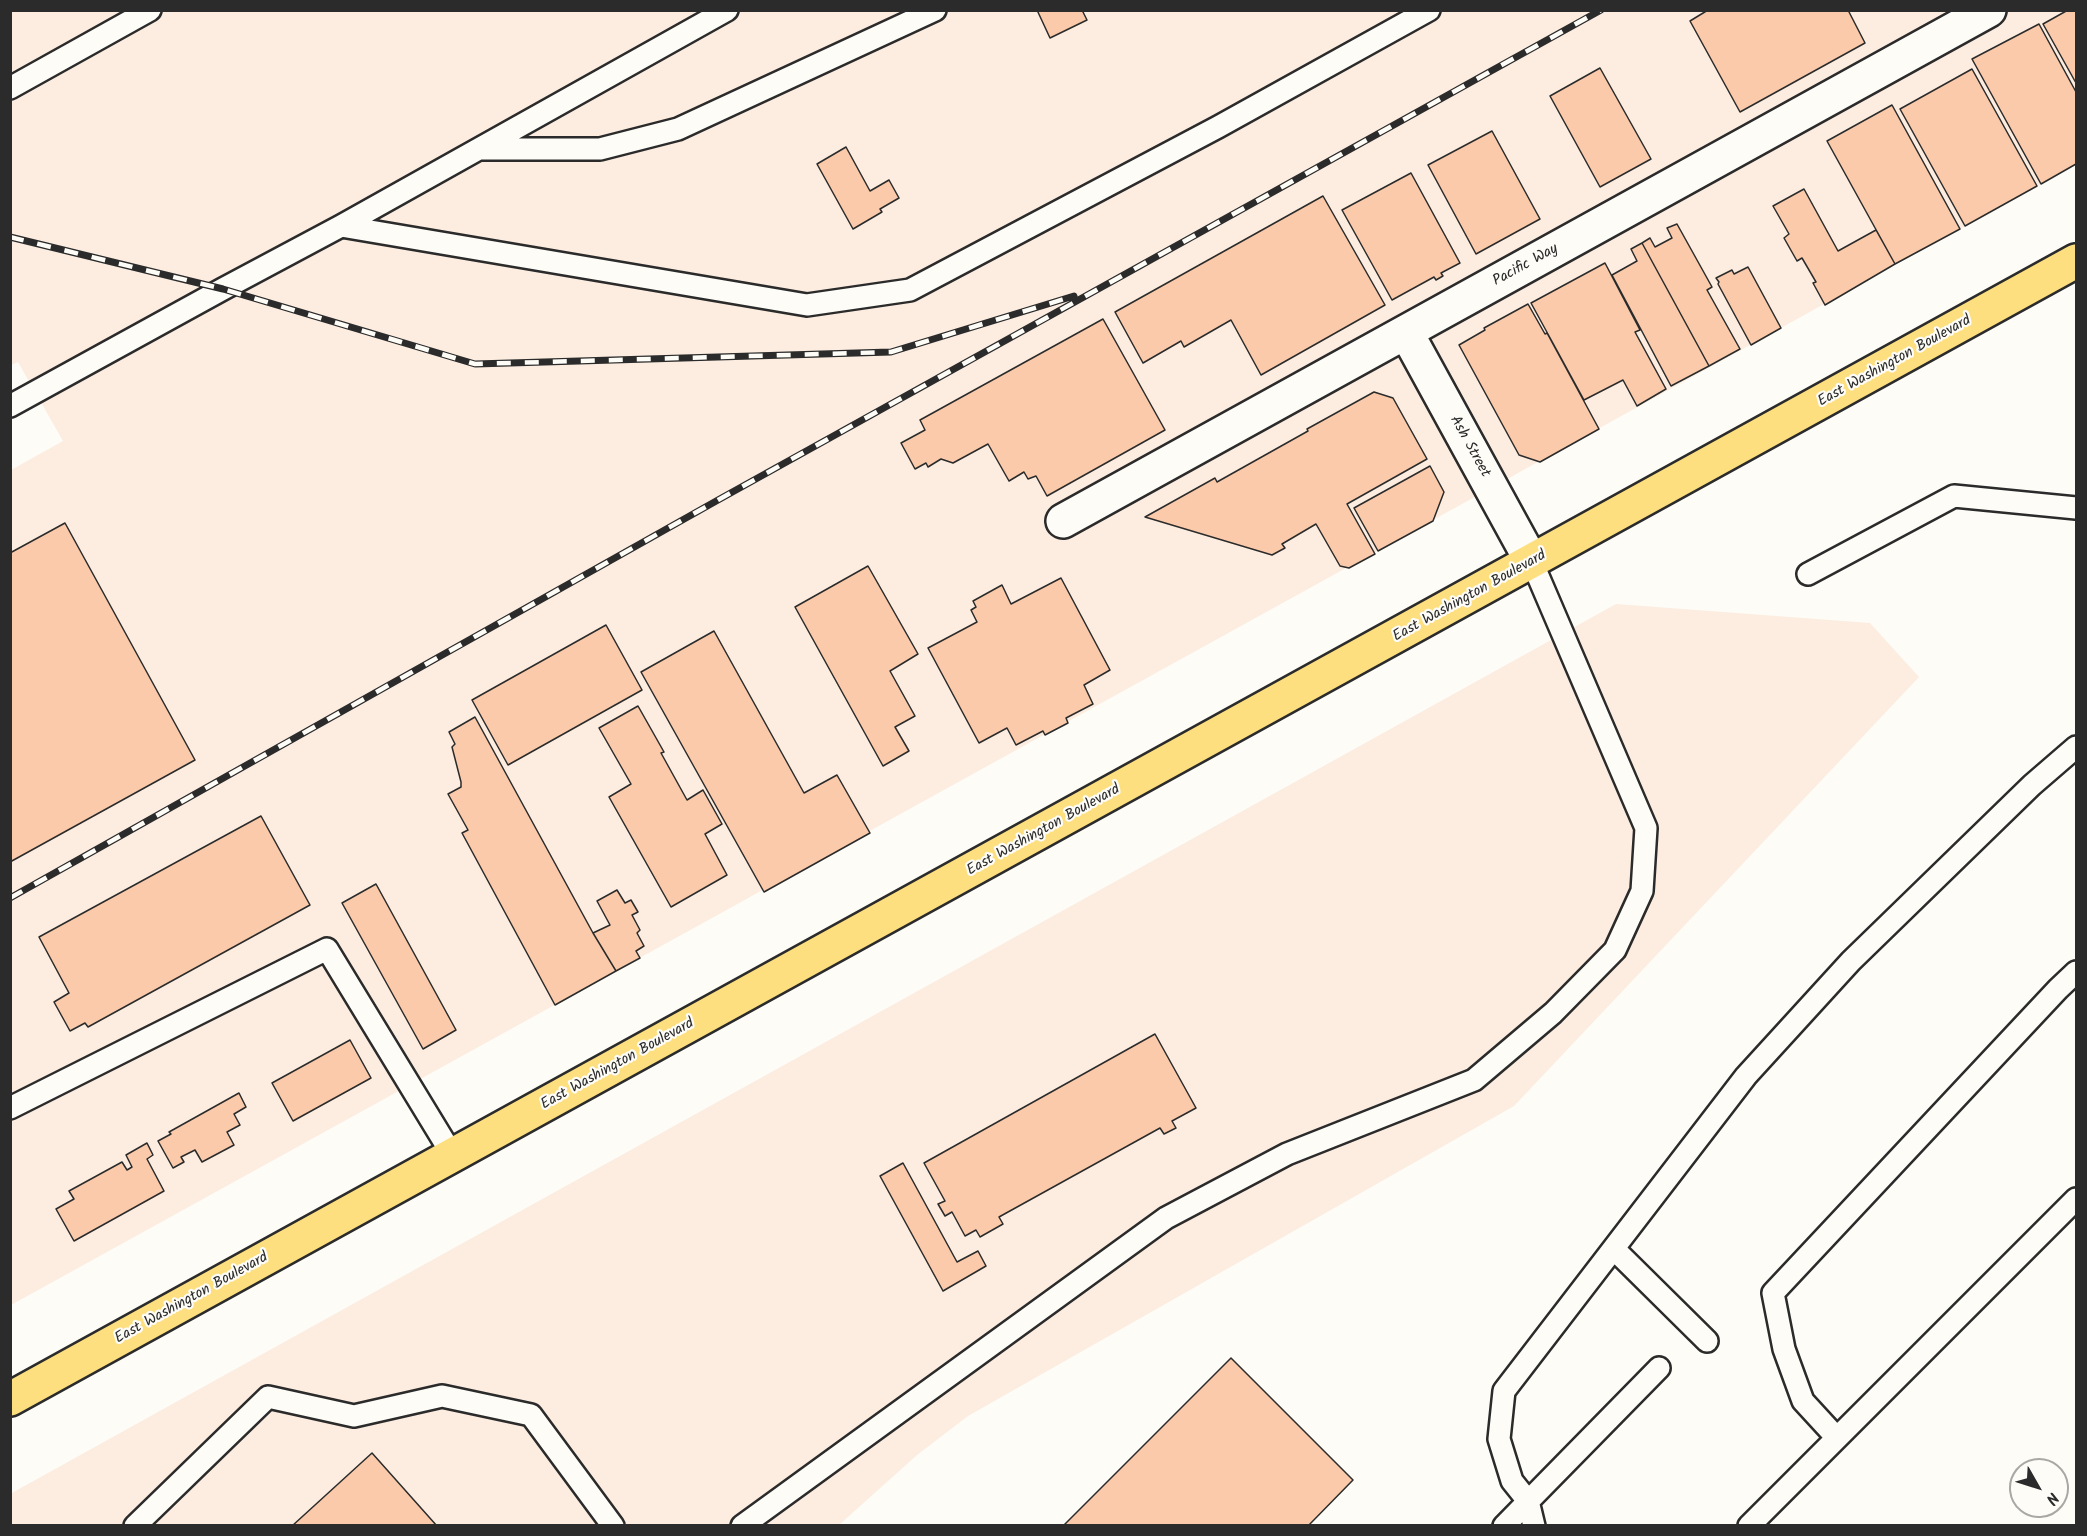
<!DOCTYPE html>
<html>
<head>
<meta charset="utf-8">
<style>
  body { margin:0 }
  #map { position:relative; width:2087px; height:1536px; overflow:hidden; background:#fdfcf7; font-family:Kalam,sans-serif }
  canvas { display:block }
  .frame { position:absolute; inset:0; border:12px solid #2b2b2b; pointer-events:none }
  .north { position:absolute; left:2009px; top:1458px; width:60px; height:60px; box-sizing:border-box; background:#fdfcf7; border:2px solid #a9a8a5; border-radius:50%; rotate:129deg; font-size:16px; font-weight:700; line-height:24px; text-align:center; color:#2b2b2b }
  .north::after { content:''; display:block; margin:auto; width:21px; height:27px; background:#2b2b2b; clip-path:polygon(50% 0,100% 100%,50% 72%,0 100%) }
</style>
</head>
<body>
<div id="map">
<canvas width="2087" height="1536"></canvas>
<div class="frame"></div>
<div class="north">N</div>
</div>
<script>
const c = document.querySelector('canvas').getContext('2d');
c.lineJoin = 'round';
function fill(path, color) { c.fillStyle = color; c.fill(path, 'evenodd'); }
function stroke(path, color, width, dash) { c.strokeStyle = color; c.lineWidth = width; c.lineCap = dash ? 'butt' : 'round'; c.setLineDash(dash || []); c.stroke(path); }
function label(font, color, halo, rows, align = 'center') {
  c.font = font + ' Kalam,sans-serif'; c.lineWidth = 4.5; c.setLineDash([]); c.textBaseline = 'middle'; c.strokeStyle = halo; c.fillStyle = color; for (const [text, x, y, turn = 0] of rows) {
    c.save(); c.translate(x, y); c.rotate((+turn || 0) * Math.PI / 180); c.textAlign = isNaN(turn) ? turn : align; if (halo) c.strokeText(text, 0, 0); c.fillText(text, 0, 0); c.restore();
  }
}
const built = new Path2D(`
  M 11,11 L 2076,11 L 2076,165 L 11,1305 L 11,470 L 63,441 L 18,362 L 11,365 Z
  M 1616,604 L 1870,623 L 1919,677 L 1514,1106 L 968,1416 L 917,1455 L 839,1525 L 11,1526 L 10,1494 Z`);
const building = new Path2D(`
  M 1037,10 L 1082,10 L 1087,20 L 1050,38 Z
  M 1708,10 L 1848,10 L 1865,43 L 1740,112 L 1690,21 Z
  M 2068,10 L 2076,10 L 2076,83 L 2043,24 Z
  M 2039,24 L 2076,92 L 2076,164 L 2041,184 L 1972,59 Z
  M 1600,68 L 1651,159 L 1600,187 L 1550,96 Z
  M 1972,69 L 2037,186 L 1965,226 L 1900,109 Z
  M 1892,105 L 1960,229 L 1895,264 L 1827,141 Z
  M 1492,131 L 1540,219 L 1476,254 L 1428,165 Z
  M 846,147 L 870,191 L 889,180 L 899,198 L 880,209 L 882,212 L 853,229 L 817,164 Z
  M 1411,173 L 1460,263 L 1441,273 L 1443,276 L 1436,280 L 1434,277 L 1392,300 L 1342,210 Z
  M 1804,189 L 1838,251 L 1876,230 L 1895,264 L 1825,305 L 1813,283 L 1816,282 L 1802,258 L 1797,261 L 1784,238 L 1789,234 L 1773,206 Z
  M 1323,196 L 1385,305 L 1261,375 L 1231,320 L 1184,347 L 1181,341 L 1143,363 L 1115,312 Z
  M 1677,224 L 1712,287 L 1707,290 L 1740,349 L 1709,366 L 1642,243 L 1650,238 L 1655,247 L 1672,238 L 1667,228 Z
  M 1642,243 L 1709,366 L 1671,386 L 1612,275 L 1637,261 L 1631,249 Z
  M 1605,263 L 1640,330 L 1635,332 L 1666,389 L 1637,406 L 1623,380 L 1584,400 L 1531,303 Z
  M 1748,267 L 1781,328 L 1751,345 L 1718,284 L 1719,282 L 1716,278 L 1732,270 L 1734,274 Z
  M 1528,304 L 1545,334 L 1547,333 L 1599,429 L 1540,462 L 1519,455 L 1459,345 L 1485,330 L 1484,328 Z
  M 1103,319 L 1165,430 L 1047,496 L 1036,476 L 1028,479 L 1024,472 L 1009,481 L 988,444 L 953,463 L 941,459 L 928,467 L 926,463 L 915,469 L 901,443 L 925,430 L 920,420 Z
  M 1374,392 L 1393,398 L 1427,459 L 1347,504 L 1375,554 L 1349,568 L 1340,566 L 1316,524 L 1282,544 L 1285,548 L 1272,555 L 1145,517 L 1215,478 L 1217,482 L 1308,431 L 1307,429 Z
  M 1430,466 L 1444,492 L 1433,521 L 1378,551 L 1354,508 Z
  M 65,523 L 195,760 L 10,862 L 10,553 Z
  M 868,566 L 918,654 L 890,671 L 915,716 L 895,727 L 909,751 L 883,766 L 795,607 Z
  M 1061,578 L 1110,670 L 1084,685 L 1093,704 L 1066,718 L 1068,723 L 1045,735 L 1043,731 L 1016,745 L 1007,728 L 979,743 L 928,648 L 977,622 L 971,610 L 976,607 L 973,601 L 1002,585 L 1011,604 Z
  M 606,625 L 642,690 L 508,765 L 472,700 Z
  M 714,631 L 804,793 L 837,775 L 870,833 L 764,892 L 641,672 Z
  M 638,706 L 664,752 L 661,753 L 687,800 L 703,790 L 722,824 L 705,834 L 727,875 L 671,907 L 609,797 L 631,784 L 599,728 Z
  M 475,717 L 593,933 L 616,971 L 555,1005 L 462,833 L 468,830 L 448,794 L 461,787 L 461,782 L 452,747 L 455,744 L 449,732 Z
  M 261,816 L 310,905 L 88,1027 L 85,1023 L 70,1031 L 54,1002 L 69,993 L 39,937 Z
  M 376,884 L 456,1030 L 423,1049 L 342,903 Z
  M 617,890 L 625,903 L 631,900 L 638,912 L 632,915 L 640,930 L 637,933 L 644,946 L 636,951 L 640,958 L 616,971 L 593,933 L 610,925 L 597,901 Z
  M 1155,1034 L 1196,1108 L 1172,1121 L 1176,1128 L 1164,1134 L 1160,1128 L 999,1217 L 1003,1224 L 980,1237 L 976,1230 L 965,1236 L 952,1212 L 945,1216 L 938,1204 L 945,1201 L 924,1163 Z
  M 350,1040 L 371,1078 L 293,1121 L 272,1083 Z
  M 239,1093 L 246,1107 L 234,1114 L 240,1125 L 227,1132 L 234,1145 L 202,1162 L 195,1150 L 181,1157 L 184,1162 L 173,1168 L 158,1141 L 171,1134 L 169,1132 Z
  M 147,1143 L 153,1155 L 147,1159 L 164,1191 L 74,1241 L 56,1209 L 74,1199 L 69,1191 L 122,1162 L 127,1170 L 132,1167 L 126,1155 Z
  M 903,1163 L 957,1262 L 978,1251 L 986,1266 L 943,1291 L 880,1176 Z
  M 1231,1358 L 1353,1480 L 1308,1526 L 1063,1526 Z
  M 372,1453 L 437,1526 L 292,1526 Z`);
const lane = new Path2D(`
  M 10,88 L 150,10
  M 482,149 L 600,149 L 678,129 L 935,10
  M 341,226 L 807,305 L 910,290 L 1218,127 L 1429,10
  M 10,406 L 223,289 L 341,226 L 727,10
  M 1808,574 L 1954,496 L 2076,508
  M 10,1108 L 327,949 L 453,1156
  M 1614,1249 L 1707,1341
  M 1837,1438 L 1803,1401 L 1784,1349 L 1773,1293 L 2058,989 L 2076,972
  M 135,1526 L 268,1397 L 354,1416 L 442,1396 L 531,1415 L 613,1526
  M 742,1526 L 1166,1218 L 1287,1154 L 1474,1080 L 1553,1013 L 1615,950 L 1642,891 L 1646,828 L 1532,562
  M 1504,1526 L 1659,1368
  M 1534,1526 L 1528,1501 L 1512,1481 L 1499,1439 L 1504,1391 L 1746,1076 L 1851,961 L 2032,785 L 2076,747
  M 1749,1526 L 2076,1199`);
const street = new Path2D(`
  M 1406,332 L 1532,562
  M 1063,521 L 1989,10`);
const primary = new Path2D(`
  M 10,1399 L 2076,261`);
const rail = new Path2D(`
  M 10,237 L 223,289 L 475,364 L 891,352 L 1074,296
  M 10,898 L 718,500 L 1601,10`);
const streetNames = [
  ["Pacific Way",1526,266,-29],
  ["East Washington Boulevard",1895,362,-29],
  ["Ash Street",1469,447,61],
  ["East Washington Boulevard",1470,597,-29],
  ["East Washington Boulevard",1044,831,-29],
  ["East Washington Boulevard",618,1065,-29],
  ["East Washington Boulevard",192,1299,-29]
];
fill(built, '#fcede0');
fill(building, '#facaaa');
stroke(building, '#2b2b2b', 1.5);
stroke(lane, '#2b2b2b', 26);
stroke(street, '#2b2b2b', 38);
stroke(primary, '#2b2b2b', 38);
stroke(lane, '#fdfcf7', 21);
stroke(street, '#fdfcf7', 33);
stroke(primary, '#fddf80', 33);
stroke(rail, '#2b2b2b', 7);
stroke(rail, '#fdfcf7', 4.5, [14]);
label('15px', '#2b2b2b', '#fdfcf7', streetNames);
</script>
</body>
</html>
